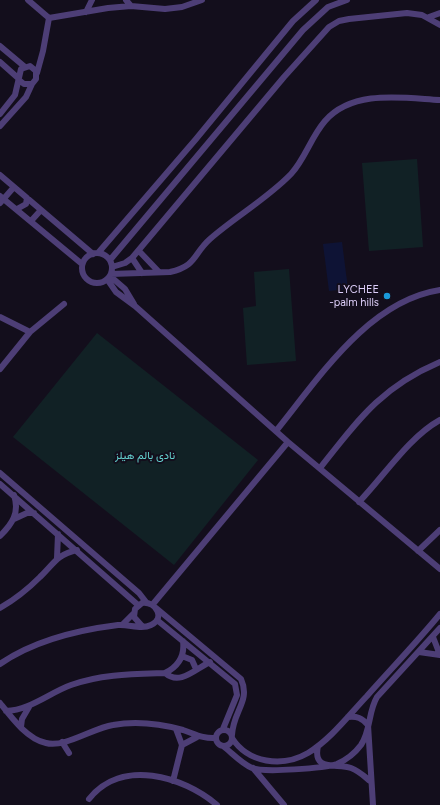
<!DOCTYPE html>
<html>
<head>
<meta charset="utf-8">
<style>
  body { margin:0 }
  canvas { display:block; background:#130e1c }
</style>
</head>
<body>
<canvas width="440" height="805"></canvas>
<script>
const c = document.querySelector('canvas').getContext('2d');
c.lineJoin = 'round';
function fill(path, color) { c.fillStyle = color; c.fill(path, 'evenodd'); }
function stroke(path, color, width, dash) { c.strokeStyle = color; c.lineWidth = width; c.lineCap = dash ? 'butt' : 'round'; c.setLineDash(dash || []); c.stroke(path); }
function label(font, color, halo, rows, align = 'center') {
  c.font = font + ' Figtree,Vazirmatn,sans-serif'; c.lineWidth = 4; c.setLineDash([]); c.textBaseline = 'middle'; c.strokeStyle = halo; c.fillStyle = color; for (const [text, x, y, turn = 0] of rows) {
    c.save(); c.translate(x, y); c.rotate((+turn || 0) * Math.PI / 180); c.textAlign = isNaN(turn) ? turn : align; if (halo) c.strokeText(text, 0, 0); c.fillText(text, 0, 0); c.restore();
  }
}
const green = new Path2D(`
  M 417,159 L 423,247 L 369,251 L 362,163 Z
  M 289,269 L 296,361 L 247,365 L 243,308 L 256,306 L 254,272 Z
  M 97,333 L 258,460 L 174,565 L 13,437 Z`);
const water = new Path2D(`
  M 342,242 L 348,289 L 329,291 L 323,244 Z`);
const street = new Path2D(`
  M 28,0 L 49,18 L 108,8 L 131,6 L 165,9 L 182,7 L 202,0
  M 126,0 L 131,6
  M 86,12 L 92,0
  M 429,17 L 440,13
  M 0,46 L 25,67
  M 0,62 L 18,78
  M 37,73 L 43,51 L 49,18
  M 0,114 L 15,95 L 21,69 L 30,66 L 36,71 L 36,79 L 32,84 L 24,84 L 19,80
  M 0,126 L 26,97 L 32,84
  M 0,175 L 93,254
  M 0,196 L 82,264
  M 0,203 L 14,187
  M 17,209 L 26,204 L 27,198
  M 31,221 L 41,210
  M 139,251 L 159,272
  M 98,253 L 196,139 L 293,21 L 316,0
  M82 268a15 15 0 1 1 30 0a15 15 0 1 1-30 0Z
  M 132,258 L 142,273
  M 110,260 L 303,30 L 328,7 L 347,0
  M 112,267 L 125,263 L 132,258 L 284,77 L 329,27 L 339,21 L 349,19 L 407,13 L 422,15 L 440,25
  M 111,274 L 170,272 C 197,266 193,254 210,239 C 235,217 268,198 291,174 C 305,159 311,137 325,121 C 353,89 403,98 440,100
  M 110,276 L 125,289 L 134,304
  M 107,279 L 116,292 L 135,306 L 288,442 L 440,569
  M 0,317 L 30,332
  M 0,369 L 30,332 L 64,304
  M 276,431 C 319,378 368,301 440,290
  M 320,468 C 358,420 381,387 440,362
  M 0,473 L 139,593 L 146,602
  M 0,484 L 138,605
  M 359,502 C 384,476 409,437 440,420
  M 14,519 L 27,513 L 34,513
  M 0,536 C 12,524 20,513 14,495
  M 418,551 L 440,530
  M 57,558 L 58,534
  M 153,604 L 288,442
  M 0,608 C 14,600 28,589 40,577 C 54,564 56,555 77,550
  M 156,608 L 241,679 C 251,701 233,711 232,735
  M 157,620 L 235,684 L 237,695 L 223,729
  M 122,625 L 134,613
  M 433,637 L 440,655
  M 419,652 L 440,655
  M 182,656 L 192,660 L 196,669
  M 0,664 C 33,641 78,630 118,625 C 129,624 141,630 151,625 C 165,619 157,601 142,603 L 135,609 L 134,617 L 142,626
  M 165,673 C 180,686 195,669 210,662
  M 0,703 C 11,717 27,739 46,743 C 65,748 93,728 113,725 C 136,721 161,724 183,730 C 195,734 203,739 216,738
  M 6,711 C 30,710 49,693 71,685 C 101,674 134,674 165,673 C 179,666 185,656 183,641
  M 348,717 C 357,716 362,718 368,725 L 373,805
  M 21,727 L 22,719 L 29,707
  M216 738a8 8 0 1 1 16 0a8 8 0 1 1-16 0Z
  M 232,738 C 248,763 282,768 308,753 C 330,740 349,715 367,696 C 391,669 417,642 440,614
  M 62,742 L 69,753
  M 182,745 L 197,737
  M 223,746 C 232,753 242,764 252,768 C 264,773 325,768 337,764 C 346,760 355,753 361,745 C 371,730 368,712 377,697 L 440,628
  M 318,746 C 312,772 337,763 351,768 C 359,771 364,776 370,781
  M 253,768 L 284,805
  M 173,781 L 182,745 L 176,729
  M 89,799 C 121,758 183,776 217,805`);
const markers = [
  [387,296,4,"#1a9ada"]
];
const poiNames = [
  ["LYCHEE",379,290],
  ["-palm hills",379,303]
];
const parkNames = [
  ["نادى بالم هيلز",145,456]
];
fill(green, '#112125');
fill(water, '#0e1335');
stroke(street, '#4d3e76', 6);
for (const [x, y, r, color] of markers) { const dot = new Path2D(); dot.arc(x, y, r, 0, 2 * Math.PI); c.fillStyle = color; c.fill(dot); stroke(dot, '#130e1c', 1.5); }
label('11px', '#ddcef9', '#130e1c', poiNames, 'right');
label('11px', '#64d0ce', '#130e1c', parkNames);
</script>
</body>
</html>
